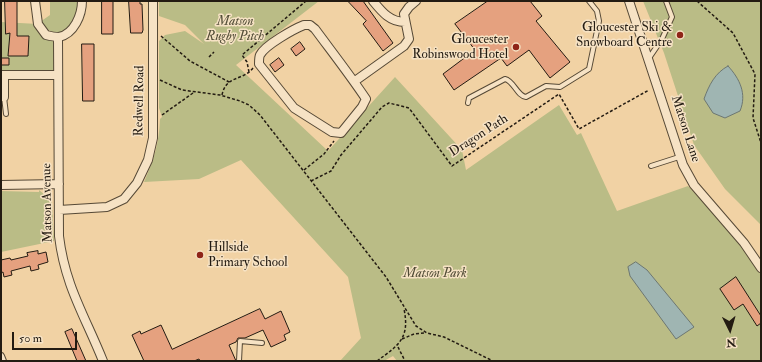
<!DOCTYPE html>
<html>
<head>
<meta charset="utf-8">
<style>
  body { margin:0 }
  #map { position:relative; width:762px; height:362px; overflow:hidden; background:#f1d2a4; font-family:"IM FELL Double Pica",serif }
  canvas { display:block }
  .frame { position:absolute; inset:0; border:2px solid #231b12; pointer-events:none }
  .north { position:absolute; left:710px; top:310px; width:40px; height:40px; -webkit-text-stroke:3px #f6e2c4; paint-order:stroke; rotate:175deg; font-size:11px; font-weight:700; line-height:16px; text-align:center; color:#231b12 }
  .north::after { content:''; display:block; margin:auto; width:14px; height:18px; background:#231b12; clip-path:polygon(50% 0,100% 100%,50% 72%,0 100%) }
  .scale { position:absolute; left:12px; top:332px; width:65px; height:18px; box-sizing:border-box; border:2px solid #231b12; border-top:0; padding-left:5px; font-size:12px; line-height:14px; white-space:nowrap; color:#231b12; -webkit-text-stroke:3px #f6e2c4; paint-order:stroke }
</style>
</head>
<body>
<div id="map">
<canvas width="762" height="362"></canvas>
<div class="frame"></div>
<div class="north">N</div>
<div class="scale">50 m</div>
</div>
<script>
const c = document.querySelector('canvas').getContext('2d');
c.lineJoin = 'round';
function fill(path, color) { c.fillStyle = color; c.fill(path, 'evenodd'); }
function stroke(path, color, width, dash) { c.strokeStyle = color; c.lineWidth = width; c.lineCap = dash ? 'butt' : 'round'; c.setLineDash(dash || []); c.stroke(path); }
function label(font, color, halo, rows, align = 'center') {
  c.font = font + ' "IM FELL Double Pica",serif'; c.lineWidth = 3; c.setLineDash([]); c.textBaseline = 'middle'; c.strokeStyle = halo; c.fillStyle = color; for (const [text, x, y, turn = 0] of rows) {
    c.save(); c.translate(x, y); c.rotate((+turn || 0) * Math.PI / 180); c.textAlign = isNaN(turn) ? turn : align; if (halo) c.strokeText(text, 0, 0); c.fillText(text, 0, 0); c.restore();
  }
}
const green = new Path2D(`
  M 50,1 L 78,1 L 77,14 L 67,31 C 54,35 49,32 40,22 L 50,15 Z
  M 159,1 L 319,1 L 236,65 L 328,151 L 395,77 L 462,150 L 466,170 L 559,105 L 577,135 L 581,133 L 617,211 L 688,186 L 743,244 L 761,272 L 761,361 L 397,361 L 393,356 L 384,361 L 340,361 L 361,338 L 348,277 L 241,160 L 199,179 L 144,182 C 154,159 159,144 160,119 L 162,117 L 159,108 L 159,41 L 165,35 L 185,31 L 204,44 L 185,25 L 159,16 Z
  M 643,1 L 761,1 L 761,225 L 725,189 L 694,145 L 664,53 Z
  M 1,22 L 38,24 L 46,35 L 58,37 L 58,75 L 4,75 L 1,97 Z
  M 39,190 L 52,201 L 54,241 L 1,252 L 1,191 L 39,192 Z`);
const water = new Path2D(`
  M 728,66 C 740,79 747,94 740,111 L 725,118 L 713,113 L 704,99 C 709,85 715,73 728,66 Z
  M 636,262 L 647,270 L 694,327 L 676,339 L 630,276 L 628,267 Z`);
const building = new Path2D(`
  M 5,1 L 17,1 L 17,36 L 29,36 L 28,56 L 8,56 L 10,33 L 6,34 Z
  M 102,1 L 113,1 L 113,34 L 102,34 Z
  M 129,1 L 140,1 L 140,4 L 142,4 L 143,30 L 142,33 L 131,33 Z
  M 348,1 L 363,1 L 393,43 L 383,51 L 363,24 L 366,21 Z
  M 488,1 L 530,1 L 542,16 L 536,21 L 570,62 L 550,78 L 529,50 L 507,66 L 501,58 L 454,90 L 443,74 L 475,50 L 455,24 Z
  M 300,42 L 305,49 L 296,56 L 291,49 Z
  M 82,44 L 94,44 L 94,101 L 83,101 Z
  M 1,58 L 9,58 L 9,65 L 1,65 Z
  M 279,58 L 284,65 L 275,72 L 270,65 Z
  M 38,251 L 38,254 L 46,252 L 48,262 L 38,265 L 39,269 L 31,271 L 30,266 L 11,271 L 12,275 L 4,277 L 3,272 L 1,273 L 1,260 L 10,258 L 11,260 L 28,256 L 27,253 Z
  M 736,277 L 761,316 L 761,323 L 757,326 L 743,304 L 734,310 L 720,289 Z
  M 260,309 L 265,319 L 281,311 L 290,332 L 284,335 L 286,340 L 271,347 L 263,330 L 245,338 L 238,338 L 236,342 L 229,345 L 236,361 L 200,361 L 199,359 L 194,361 L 144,361 L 132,335 L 140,331 L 141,334 L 161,325 L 172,349 Z
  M 72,329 L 86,361 L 77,361 L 65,332 Z`);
const path = new Path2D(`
  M 697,1 L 733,33 L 755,74 L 753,118 L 761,143
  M 161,36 L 190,61 L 229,82
  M 209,57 L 214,52
  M 249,72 L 247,62 L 242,55 L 306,1
  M 160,80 L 182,90 L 220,95 L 240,101 L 249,105 L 260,115 L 386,277 L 416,326 L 427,333 L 444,337 L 493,361
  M 222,95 C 226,75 243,81 253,68
  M 162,115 L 193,93
  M 1,140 L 2,140
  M 304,170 L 324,154 L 334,141
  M 311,181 L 331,171 L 341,155 L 382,107 L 389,103 L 409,108 L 452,166 L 559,94 L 579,129 L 649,90
  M 402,339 L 414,334 L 425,333
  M 398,347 L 405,361
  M 377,361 C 399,345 410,338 404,309`);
const service = new Path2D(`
  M 649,58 L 662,39 L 672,17 L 666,1
  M 4,97 L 6,114
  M 468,103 L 469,98 L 505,79 C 514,81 517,96 526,97 L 546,86 L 560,87 L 589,69 L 599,21 L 597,11 L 589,1
  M 651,166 L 679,157
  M 239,361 L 240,341 L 262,343`);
const pedestrian = new Path2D(`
  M 1,356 L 3,361`);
const minor = new Path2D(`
  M 35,1 L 38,24 L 46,35 C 50,36 55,37 59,37 C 74,34 82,15 82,1
  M 373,1 C 382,12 390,22 405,22
  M 629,1 L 683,165 L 694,185 L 744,243 L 761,268
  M 304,25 L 310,25 L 315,29 C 332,52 350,75 366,99 L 362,107 L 341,133 L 332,132 L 294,108 L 259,64 C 259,61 259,57 260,55 C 265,45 294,29 304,25 Z
  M 58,37 L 59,236 C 65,286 85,316 103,361
  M 1,75 L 58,75
  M 355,81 L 404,46 L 409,39 L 404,14 L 409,7 L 416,1
  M 1,97 L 4,97 L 4,75
  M 1,185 L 59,184
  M 59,210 L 107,207 L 124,199 L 137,183 L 148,160 L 153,138 L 153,1`);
const markers = [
  [680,35,4,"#8f2418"],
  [516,47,4,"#8f2418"],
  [200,255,4,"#8f2418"]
];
const parkNames = [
  ["Matson",235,22],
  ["Rugby Pitch",235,37],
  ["Matson Park",435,274]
];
const poiNames = [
  ["Gloucester Ski &",672,28],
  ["Snowboard Centre",672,43],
  ["Gloucester",508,40],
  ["Robinswood Hotel",508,55],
  ["Hillside",208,248,"left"],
  ["Primary School",208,263,"left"]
];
const streetNames = [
  ["Redwell Road",140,101,-89],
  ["Matson Lane",685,129,72],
  ["Dragon Path",479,136,-33],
  ["Matson Avenue",48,203,-91]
];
fill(green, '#babc86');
fill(water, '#9fb5b2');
stroke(water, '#6d7772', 1);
fill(building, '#e5a17f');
stroke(building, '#231b12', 1);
stroke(service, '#564936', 6);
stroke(pedestrian, '#564936', 8);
stroke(minor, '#564936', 10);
stroke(path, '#231b12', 1.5, [3, 2]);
stroke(service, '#f6e2c4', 4);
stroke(pedestrian, '#f6e2c4', 6);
stroke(minor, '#f6e2c4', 8);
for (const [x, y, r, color] of markers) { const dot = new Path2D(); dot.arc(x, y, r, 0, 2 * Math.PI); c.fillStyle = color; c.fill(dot); stroke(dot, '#f6e2c4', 1.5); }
label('italic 13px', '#504b35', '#f6e2c4', parkNames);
label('13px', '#231b12', '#f6e2c4', poiNames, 'right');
label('13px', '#231b12', '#f6e2c4', streetNames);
</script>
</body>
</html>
